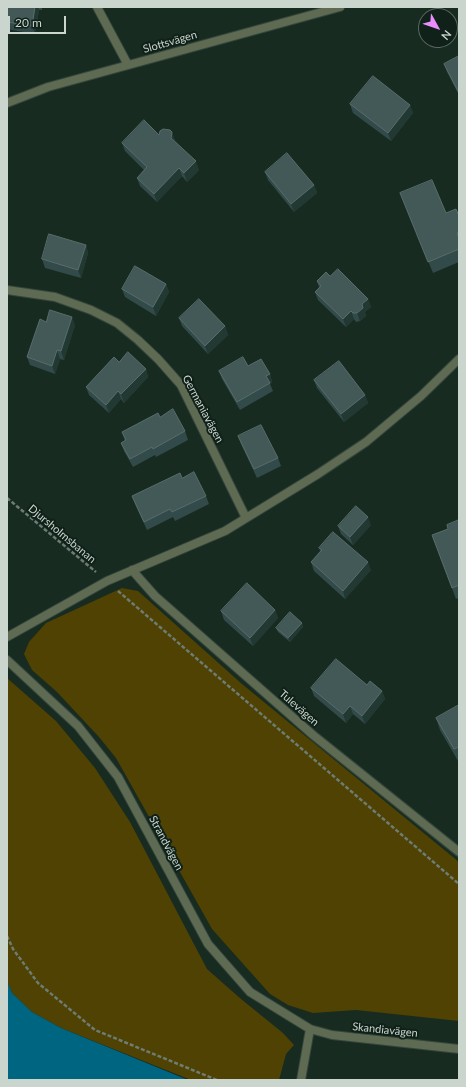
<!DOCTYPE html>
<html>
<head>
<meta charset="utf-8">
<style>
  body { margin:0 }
  #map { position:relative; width:466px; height:1087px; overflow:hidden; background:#182b21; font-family:Lato,sans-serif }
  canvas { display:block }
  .frame { position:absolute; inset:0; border:8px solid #cad5ce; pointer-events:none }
  .north { position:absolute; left:418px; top:8px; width:40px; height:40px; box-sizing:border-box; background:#0f2118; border:1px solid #5a6961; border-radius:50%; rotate:130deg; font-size:11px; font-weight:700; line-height:16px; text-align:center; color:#cad5ce }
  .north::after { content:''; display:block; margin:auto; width:14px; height:18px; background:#eb8dfc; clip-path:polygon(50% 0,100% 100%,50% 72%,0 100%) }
  .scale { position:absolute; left:8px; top:16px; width:58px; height:18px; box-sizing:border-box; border:2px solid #cad5ce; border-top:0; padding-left:5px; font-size:12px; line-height:14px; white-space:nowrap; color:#cad5ce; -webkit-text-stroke:3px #0f2118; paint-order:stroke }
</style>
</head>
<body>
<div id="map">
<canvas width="466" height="1087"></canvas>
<div class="frame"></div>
<div class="north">N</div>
<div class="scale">20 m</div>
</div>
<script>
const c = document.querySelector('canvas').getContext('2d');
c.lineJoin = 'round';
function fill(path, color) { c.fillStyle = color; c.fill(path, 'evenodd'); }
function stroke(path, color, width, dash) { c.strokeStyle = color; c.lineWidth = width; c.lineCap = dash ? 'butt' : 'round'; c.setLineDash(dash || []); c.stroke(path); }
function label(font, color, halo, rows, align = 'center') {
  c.font = font + ' Lato,sans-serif'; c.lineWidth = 4; c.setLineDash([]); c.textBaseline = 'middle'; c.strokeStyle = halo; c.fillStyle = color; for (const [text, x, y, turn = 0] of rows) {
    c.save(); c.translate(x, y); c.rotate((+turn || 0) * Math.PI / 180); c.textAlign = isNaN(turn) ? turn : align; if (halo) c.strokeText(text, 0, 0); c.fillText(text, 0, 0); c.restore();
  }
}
const green = new Path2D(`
  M 122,588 L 138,591 L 242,684 L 459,862 L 459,1021 L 356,1010 L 313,1013 L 288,1005 L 270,994 L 212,929 L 116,758 L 99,737 L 57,692 L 32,670 L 24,654 L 29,642 L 46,623 Z
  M 7,678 L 56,721 L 95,768 L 130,822 L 207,969 L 241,999 L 283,1033 L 294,1045 L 286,1054 L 279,1080 L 191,1080 L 61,1028 L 32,1012 L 12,993 L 7,981 Z`);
const water = new Path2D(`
  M 7,981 L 12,993 L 32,1012 L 61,1028 L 188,1080 L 7,1080 Z`);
const path = new Path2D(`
  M 7,498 L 96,572
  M 118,591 L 459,884
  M 7,936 L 13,949 L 38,983 L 95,1030 L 217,1080`);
const street = new Path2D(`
  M 97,7 L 128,65
  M 7,103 L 48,87 L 340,7
  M 7,290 L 55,297 L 91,310 L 117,323 L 138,340 L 158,359 L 181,385 L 246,518
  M 132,570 L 155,596 L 313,735 L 459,852
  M 7,637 L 107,581 L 225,531 L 318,474 L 366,442 L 421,396 L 459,359
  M 7,660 L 78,726 L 118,777 L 208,944 L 250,992 L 310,1029 L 332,1035 L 459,1049
  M 301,1080 L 310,1029`);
const wall = new Path2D(`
  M 7,7 L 42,7 L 42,10 L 39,10 L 35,34 L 7,29 Z
  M 459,56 L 459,95 L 447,72 L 444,64 Z
  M 350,104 L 410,105 L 413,113 L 391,141 L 353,113 Z
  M 172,132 L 175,141 L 199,170 L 187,182 L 182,176 L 157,202 L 140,186 L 137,178 L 144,170 L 125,151 L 122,143 Z
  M 265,172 L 314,185 L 317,193 L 294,212 L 268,180 Z
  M 400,193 L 446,213 L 459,216 L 459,262 L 433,273 Z
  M 86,245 L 88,253 L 81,278 L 45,268 L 42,259 Z
  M 330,276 L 368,299 L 371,307 L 365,312 L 366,316 L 360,321 L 356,322 L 354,319 L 346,327 L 318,300 L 315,292 L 319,288 L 317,281 Z
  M 166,284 L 169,292 L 156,316 L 125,297 L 122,289 Z
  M 179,318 L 225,326 L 228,335 L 208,354 L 182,326 Z
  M 46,322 L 75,325 L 64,360 L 60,359 L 55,374 L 30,365 L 27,357 Z
  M 119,362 L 146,369 L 148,377 L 124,403 L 121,399 L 109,413 L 89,395 L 86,387 Z
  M 248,366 L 270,374 L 272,382 L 270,384 L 273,391 L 240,410 L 222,379 L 219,371 Z
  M 314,380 L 365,395 L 368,403 L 344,422 L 317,388 Z
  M 160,417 L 185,431 L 188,440 L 156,457 L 155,455 L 133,467 L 124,451 L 121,443 L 125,441 L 122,432 Z
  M 238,436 L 278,458 L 281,466 L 257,478 L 241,444 Z
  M 182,478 L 206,496 L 209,504 L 175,521 L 173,517 L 147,530 L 135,504 L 132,496 Z
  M 459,520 L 459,598 L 456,599 L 432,535 L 448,529 Z
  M 371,525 L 353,545 L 341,534 L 338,526 Z
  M 319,548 L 371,570 L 345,599 L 314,571 L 311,562 L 320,551 Z
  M 275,610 L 278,618 L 253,646 L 224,620 L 221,611 Z
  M 302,623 L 303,627 L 290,642 L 278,632 L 276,628 Z
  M 367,685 L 382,691 L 385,699 L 365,724 L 353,714 L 346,723 L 314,696 L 311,688 Z
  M 459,705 L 459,761 L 458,761 L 440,730 L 436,718 Z`);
const shadedWall = new Path2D(`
  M 35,7 L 38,7 L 39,10 L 35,34 L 32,26 Z
  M 410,105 L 413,113 L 391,141 L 388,133 Z
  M 172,132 L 175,141 L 174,146 L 171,138 Z
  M 196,161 L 199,170 L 187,182 L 184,173 Z
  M 179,168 L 182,176 L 157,202 L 154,194 Z
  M 314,185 L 317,193 L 294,212 L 291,204 Z
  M 86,245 L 88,253 L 81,278 L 78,270 Z
  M 166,284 L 169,292 L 156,316 L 153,307 Z
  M 368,299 L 371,307 L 365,312 L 366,316 L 360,321 L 357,313 L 362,304 Z
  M 351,311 L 354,319 L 346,327 L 343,319 Z
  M 72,317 L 75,325 L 64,360 L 61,351 Z
  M 225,326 L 228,335 L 208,354 L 205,346 Z
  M 57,350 L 60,359 L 55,374 L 52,366 Z
  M 146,369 L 148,377 L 124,403 L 121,394 Z
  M 270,374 L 272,382 L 270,384 L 266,376 Z
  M 118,391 L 121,399 L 109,413 L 106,405 Z
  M 365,395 L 368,403 L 344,422 L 341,414 Z
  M 368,517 L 371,525 L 353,545 L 350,537 Z
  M 368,562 L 371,570 L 345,599 L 343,591 Z
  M 275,610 L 278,618 L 253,646 L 250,638 Z
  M 302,623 L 303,627 L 290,642 L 288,638 Z
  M 382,691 L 385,699 L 365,724 L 362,716 Z
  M 350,706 L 353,714 L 346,723 L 343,714 Z`);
const building = new Path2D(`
  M 7,7 L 35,7 L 32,26 L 7,22 Z
  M 459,56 L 459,93 L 444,64 Z
  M 373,76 L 410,105 L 388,133 L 350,104 Z
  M 144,120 L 159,135 L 160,131 L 163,129 L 170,130 L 172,132 L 171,138 L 196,161 L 184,173 L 179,168 L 154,194 L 137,178 L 147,167 L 122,143 Z
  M 287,153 L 314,185 L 291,204 L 265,172 Z
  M 432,180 L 446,213 L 456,209 L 459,216 L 459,232 L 457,233 L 459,238 L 459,249 L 428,262 L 400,193 Z
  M 49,234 L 86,245 L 78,270 L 42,259 Z
  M 135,266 L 166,284 L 153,307 L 122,289 Z
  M 338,269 L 368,299 L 362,304 L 363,308 L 357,313 L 353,313 L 351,311 L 343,319 L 315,292 L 321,286 L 317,281 L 326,272 L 330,276 Z
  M 199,299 L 225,326 L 205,346 L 179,318 Z
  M 50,310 L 72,317 L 61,351 L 57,350 L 52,366 L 27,357 L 40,319 L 46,322 Z
  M 128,352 L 146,369 L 121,394 L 118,391 L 106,405 L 86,387 L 114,357 L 119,362 Z
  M 243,357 L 248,366 L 261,359 L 270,374 L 266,376 L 270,383 L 237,402 L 219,371 Z
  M 339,361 L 365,395 L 341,414 L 314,380 Z
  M 173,409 L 185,431 L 153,449 L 152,447 L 130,459 L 121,443 L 126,440 L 122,432 L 158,413 L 160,417 Z
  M 261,425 L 278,458 L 254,469 L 238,436 Z
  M 194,472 L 206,496 L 172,512 L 170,509 L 144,522 L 132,496 L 180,473 L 182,478 Z
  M 356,506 L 368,517 L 350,537 L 338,526 Z
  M 459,520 L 459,585 L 452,588 L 432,535 L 448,529 L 447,525 Z
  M 333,532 L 368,562 L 343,591 L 311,562 L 322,550 L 319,548 Z
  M 247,583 L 275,610 L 250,638 L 221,611 Z
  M 290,612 L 302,623 L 288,638 L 276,628 Z
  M 336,659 L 367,685 L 370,681 L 382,691 L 362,716 L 350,706 L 343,714 L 311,688 Z
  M 459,705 L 459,747 L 454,749 L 436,718 Z`);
const streetNames = [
  ["Slottsvägen",170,42,-16],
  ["Germaniavägen",203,409,62],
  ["Djursholmsbanan",62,534,40],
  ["Tulevägen",299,708,41],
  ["Strandvägen",166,843,62],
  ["Skandiavägen",385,1030,6]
];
fill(green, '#4f4202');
fill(water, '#006580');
stroke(street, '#34463d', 10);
stroke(path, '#6d7c74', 2.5, [4, 2]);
stroke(street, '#5e6a51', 8);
fill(wall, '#324a49');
fill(shadedWall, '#213833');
fill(building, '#435957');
stroke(building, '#586d6a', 1);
label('11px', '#cad5ce', '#0f2118', streetNames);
</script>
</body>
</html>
